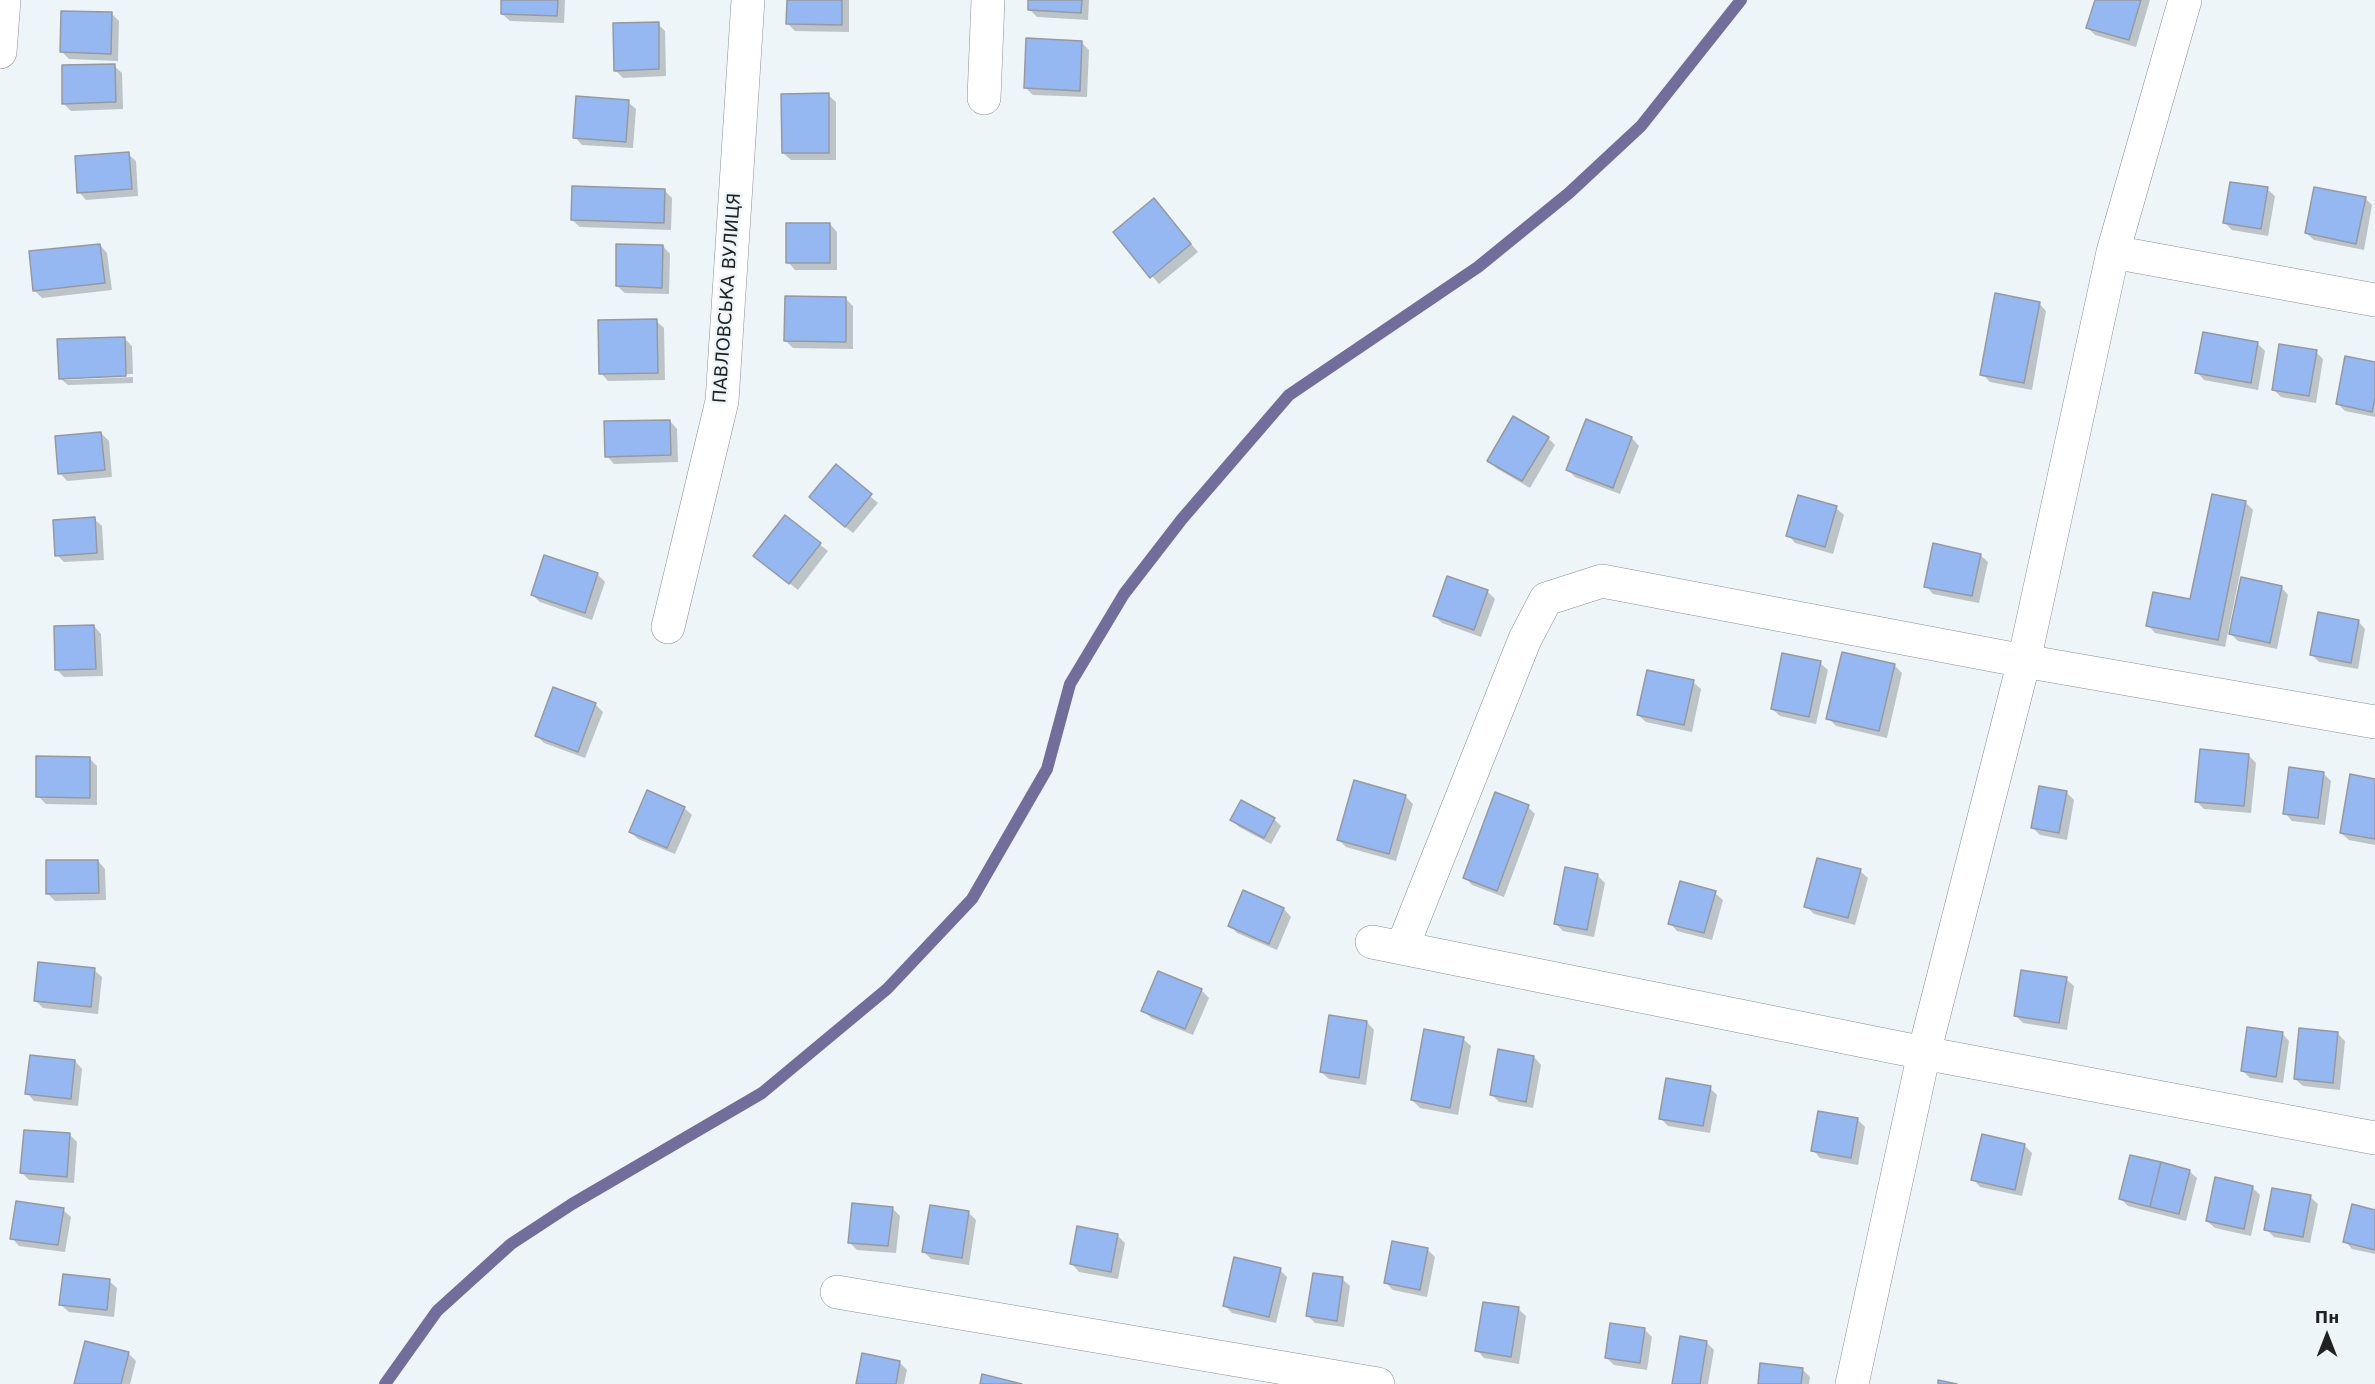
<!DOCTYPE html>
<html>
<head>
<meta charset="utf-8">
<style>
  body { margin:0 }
  #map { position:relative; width:2375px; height:1384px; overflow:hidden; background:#edf5f9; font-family:"DejaVu Sans",sans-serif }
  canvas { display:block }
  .north { position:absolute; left:2297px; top:1306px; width:60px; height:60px; -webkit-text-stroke:4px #edf5f9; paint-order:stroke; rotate:0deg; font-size:16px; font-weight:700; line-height:24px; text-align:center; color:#1f2223 }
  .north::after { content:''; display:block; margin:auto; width:21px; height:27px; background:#1f2223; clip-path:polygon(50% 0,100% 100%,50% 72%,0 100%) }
</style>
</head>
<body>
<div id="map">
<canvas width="2375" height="1384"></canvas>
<div class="north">Пн</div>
</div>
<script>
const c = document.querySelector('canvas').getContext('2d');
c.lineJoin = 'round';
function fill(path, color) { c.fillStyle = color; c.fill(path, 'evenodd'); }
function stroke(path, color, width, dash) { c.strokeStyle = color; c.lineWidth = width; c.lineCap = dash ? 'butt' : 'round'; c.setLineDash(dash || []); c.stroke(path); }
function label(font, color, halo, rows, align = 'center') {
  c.font = font + ' "DejaVu Sans",sans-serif'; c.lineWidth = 5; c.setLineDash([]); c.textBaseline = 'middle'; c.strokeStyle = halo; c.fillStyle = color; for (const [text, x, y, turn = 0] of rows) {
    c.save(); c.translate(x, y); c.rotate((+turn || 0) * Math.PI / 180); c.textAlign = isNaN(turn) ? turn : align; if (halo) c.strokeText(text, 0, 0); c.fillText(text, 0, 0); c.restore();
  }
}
const shadow = new Path2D(`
  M 503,0 L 565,0 L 564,23 L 510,21 L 502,14 Z
  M 788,0 L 849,0 L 849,32 L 795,31 L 788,24 Z
  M 1030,0 L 1089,0 L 1088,20 L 1037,17 L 1029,9 Z
  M 2096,0 L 2150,0 L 2136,47 L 2095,35 L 2088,28 Z
  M 111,13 L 119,21 L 118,61 L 69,59 L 61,51 Z
  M 658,24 L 665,31 L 666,76 L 623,78 L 615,70 Z
  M 1081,42 L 1089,50 L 1087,97 L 1033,95 L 1025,87 Z
  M 114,66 L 122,73 L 123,109 L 71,111 L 64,104 Z
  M 828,95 L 836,102 L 836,160 L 791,160 L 783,153 Z
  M 628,102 L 636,109 L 633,148 L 582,145 L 575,137 Z
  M 128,154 L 136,161 L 138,196 L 86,200 L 79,192 Z
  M 2267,189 L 2275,196 L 2268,236 L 2232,230 L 2224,222 Z
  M 664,190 L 672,198 L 671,230 L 580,227 L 572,220 Z
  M 2365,198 L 2372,205 L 2364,250 L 2314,240 L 2306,233 Z
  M 1161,208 L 1198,252 L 1159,284 L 1115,232 Z
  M 830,224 L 837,232 L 837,270 L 795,270 L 788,262 Z
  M 100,245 L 107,253 L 112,290 L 42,298 L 34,290 Z
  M 663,246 L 670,254 L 669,294 L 625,293 L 617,286 Z
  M 845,298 L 853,306 L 853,349 L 793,348 L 786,341 Z
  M 2039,303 L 2046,311 L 2032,390 L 1990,382 L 1982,374 Z
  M 656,321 L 664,328 L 665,380 L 608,381 L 601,373 Z
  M 124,338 L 132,346 L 133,374 L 65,377 L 65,380 L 133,377 L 133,383 L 68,385 L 60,378 Z
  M 2258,344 L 2265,351 L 2258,390 L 2204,380 L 2197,372 Z
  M 2316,352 L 2323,359 L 2316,403 L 2281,397 L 2273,389 Z
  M 2375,363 L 2375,417 L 2345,411 L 2338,404 Z
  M 670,421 L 677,429 L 678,462 L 614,464 L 607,456 Z
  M 101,433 L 109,441 L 112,477 L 67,481 L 60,473 Z
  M 1548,438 L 1555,445 L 1530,488 L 1496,468 L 1489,460 Z
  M 1632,438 L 1639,446 L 1620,494 L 1575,477 L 1568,470 Z
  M 836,467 L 878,503 L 853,533 L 818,505 Z
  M 2245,502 L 2253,510 L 2225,647 L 2155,633 L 2148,625 L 2192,601 Z
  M 1836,508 L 1844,515 L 1833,554 L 1795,543 L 1788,535 Z
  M 785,517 L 828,551 L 798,590 L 755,556 Z
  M 94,519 L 102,526 L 104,560 L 64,562 L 57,555 Z
  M 1980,555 L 1988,562 L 1979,603 L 1933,594 L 1926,586 Z
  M 597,574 L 605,582 L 592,620 L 540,602 L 532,595 Z
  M 2281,587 L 2288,595 L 2277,649 L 2238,641 L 2231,634 Z
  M 1487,591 L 1495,599 L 1481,637 L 1442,623 L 1434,615 Z
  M 2358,621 L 2365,629 L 2358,669 L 2319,662 L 2311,654 Z
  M 94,626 L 101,634 L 103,676 L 64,677 L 57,670 Z
  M 1820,663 L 1828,670 L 1816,724 L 1780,716 L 1772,709 Z
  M 1894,665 L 1902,673 L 1887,738 L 1836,726 L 1828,718 Z
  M 1693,682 L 1701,689 L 1692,732 L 1646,722 L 1638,715 Z
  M 595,704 L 603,712 L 585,758 L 544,743 L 537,736 Z
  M 2248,755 L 2256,763 L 2251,813 L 2204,809 L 2196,801 Z
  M 89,758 L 97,766 L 97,805 L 46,804 L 38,796 Z
  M 2323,773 L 2331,781 L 2325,825 L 2292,821 L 2285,813 Z
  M 2375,780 L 2375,845 L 2349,840 L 2341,833 Z
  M 2067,793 L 2074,800 L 2067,840 L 2040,835 L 2033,828 Z
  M 1405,796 L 1413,804 L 1396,861 L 1346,847 L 1339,840 Z
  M 1528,807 L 1535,814 L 1504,897 L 1472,885 L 1465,877 Z
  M 684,808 L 692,815 L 675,854 L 638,839 L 631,832 Z
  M 1231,819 L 1274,819 L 1281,826 L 1271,844 L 1239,827 Z
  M 98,861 L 105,869 L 106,900 L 55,901 L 47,893 Z
  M 1860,871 L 1868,878 L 1855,925 L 1814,914 L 1806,906 Z
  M 1597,875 L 1605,883 L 1594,937 L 1563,931 L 1555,923 Z
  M 1244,892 L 1284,909 L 1291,917 L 1277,950 L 1237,933 L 1230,925 Z
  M 1715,893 L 1723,900 L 1712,940 L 1677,931 L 1670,923 Z
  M 94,970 L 102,977 L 98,1014 L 43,1008 L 35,1000 Z
  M 2066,979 L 2074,986 L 2067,1030 L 2023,1023 L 2015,1015 Z
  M 1201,990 L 1209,998 L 1193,1035 L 1151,1018 L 1143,1010 Z
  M 1367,1022 L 1374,1030 L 1366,1085 L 1329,1079 L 1321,1072 Z
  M 2282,1033 L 2289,1041 L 2283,1083 L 2250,1078 L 2243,1071 Z
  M 2337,1033 L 2345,1041 L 2340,1090 L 2303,1086 L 2295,1079 Z
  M 1463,1039 L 1471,1046 L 1458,1115 L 1420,1108 L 1412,1100 Z
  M 1534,1057 L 1541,1065 L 1533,1108 L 1499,1102 L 1491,1094 Z
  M 75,1061 L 82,1069 L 78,1106 L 34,1101 L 27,1093 Z
  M 1710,1088 L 1717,1095 L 1710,1133 L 1668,1126 L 1660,1118 Z
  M 1857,1119 L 1865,1127 L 1858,1165 L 1820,1158 L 1813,1150 Z
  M 70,1135 L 77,1142 L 74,1183 L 29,1180 L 22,1173 Z
  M 2025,1146 L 2032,1153 L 2022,1196 L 1980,1187 L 1973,1179 Z
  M 2189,1171 L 2197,1178 L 2186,1221 L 2128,1206 L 2121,1199 Z
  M 2252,1187 L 2260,1195 L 2251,1236 L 2215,1228 L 2207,1221 Z
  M 2310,1197 L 2318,1204 L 2310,1243 L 2274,1237 L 2266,1229 Z
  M 892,1208 L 900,1216 L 896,1253 L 857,1250 L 849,1242 Z
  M 63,1210 L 71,1217 L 65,1252 L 19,1246 L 12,1238 Z
  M 2375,1211 L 2375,1254 L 2352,1249 L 2345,1241 Z
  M 968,1212 L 976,1220 L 969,1265 L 931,1259 L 923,1251 Z
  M 1118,1236 L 1125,1243 L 1118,1279 L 1079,1272 L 1072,1264 Z
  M 1428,1250 L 1435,1257 L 1427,1297 L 1393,1290 L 1385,1282 Z
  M 1280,1270 L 1287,1277 L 1276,1323 L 1232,1313 L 1224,1305 Z
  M 1342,1279 L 1350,1286 L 1344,1327 L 1315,1323 L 1308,1316 Z
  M 109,1281 L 117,1288 L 114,1317 L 69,1312 L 61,1305 Z
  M 1518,1309 L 1526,1316 L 1519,1364 L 1484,1358 L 1477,1350 Z
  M 1644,1329 L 1652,1337 L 1647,1370 L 1614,1365 L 1607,1358 Z
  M 1706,1342 L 1714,1350 L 1708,1384 L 1673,1384 Z
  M 86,1343 L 129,1354 L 136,1361 L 130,1384 L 76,1384 Z
  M 899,1362 L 907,1370 L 904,1384 L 857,1384 Z
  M 1802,1369 L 1810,1377 L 1809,1384 L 1759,1384 Z`);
const stream = new Path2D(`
  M 385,1384 L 437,1311 L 511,1244 L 572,1204 L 762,1093 L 887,989 L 972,899 L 1047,769 L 1070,684 L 1124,594 L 1182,519 L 1289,395 L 1478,267 L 1569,193 L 1641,126 L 1741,0`);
const building = new Path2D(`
  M 501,0 L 558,0 L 557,16 L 501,14 Z
  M 787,0 L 842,0 L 842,25 L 786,24 Z
  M 1028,0 L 1082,0 L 1081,13 L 1028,10 Z
  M 2095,0 L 2141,0 L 2129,40 L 2086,28 Z
  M 61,11 L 112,12 L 111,54 L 60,52 Z
  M 659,22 L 659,69 L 614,71 L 613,23 Z
  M 1026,38 L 1082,41 L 1080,91 L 1024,88 Z
  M 115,64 L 116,102 L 62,104 L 62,65 Z
  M 829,93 L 829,153 L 782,153 L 781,94 Z
  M 576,96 L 629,100 L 626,142 L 573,138 Z
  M 129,152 L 132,189 L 77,193 L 75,156 Z
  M 2230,182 L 2268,187 L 2261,229 L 2223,223 Z
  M 572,186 L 665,189 L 664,223 L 571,220 Z
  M 2314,187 L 2366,197 L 2356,244 L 2305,233 Z
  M 1154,198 L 1191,244 L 1150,278 L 1113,232 Z
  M 786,223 L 830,223 L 830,263 L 786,263 Z
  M 100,244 L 105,283 L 33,291 L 29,251 Z
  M 616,244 L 663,245 L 662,288 L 616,286 Z
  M 1995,293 L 2040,302 L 2024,383 L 1980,375 Z
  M 785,296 L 846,297 L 846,342 L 784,341 Z
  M 657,319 L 658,373 L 599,374 L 598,320 Z
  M 2203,332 L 2258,342 L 2251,383 L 2195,373 Z
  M 125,337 L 126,376 L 59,379 L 57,339 Z
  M 2279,344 L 2317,350 L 2309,396 L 2272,390 Z
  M 2345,356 L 2375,362 L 2375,398 L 2372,412 L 2336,404 Z
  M 1513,416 L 1549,437 L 1522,481 L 1487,461 Z
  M 1586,419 L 1632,437 L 1613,488 L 1566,470 Z
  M 670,420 L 671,455 L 605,457 L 604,421 Z
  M 101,432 L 105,470 L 58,474 L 55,436 Z
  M 836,464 L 872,494 L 845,527 L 809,497 Z
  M 2212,494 L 2246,501 L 2218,640 L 2146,626 L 2153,592 L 2190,599 Z
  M 1798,495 L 1837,506 L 1825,547 L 1786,536 Z
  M 785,515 L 821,543 L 789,584 L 753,556 Z
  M 95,517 L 97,553 L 55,556 L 53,520 Z
  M 1933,543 L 1981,554 L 1972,596 L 1924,587 Z
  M 544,555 L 598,573 L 585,613 L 531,595 Z
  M 1447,576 L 1488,590 L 1474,630 L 1433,616 Z
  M 2241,577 L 2282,586 L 2270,643 L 2229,634 Z
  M 2318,612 L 2359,620 L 2351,663 L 2310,655 Z
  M 94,625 L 96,669 L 55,670 L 54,626 Z
  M 1842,652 L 1895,664 L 1879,731 L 1826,719 Z
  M 1782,653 L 1821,661 L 1809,717 L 1771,709 Z
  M 1647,670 L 1694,680 L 1684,725 L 1637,715 Z
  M 553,687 L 596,703 L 578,752 L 535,736 Z
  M 2200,749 L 2249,754 L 2244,806 L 2195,802 Z
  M 36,756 L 90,757 L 90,798 L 36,797 Z
  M 2289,767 L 2324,772 L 2318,818 L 2283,814 Z
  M 2350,774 L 2375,779 L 2375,839 L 2340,833 Z
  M 1354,780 L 1406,795 L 1389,854 L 1337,840 Z
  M 2039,786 L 2067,791 L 2059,833 L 2031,828 Z
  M 647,790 L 685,807 L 667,848 L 629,832 Z
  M 1495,792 L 1529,805 L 1497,891 L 1463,878 Z
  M 1241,800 L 1275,818 L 1264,838 L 1230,820 Z
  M 1817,858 L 1861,869 L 1848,918 L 1804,907 Z
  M 46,860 L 98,860 L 99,893 L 46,894 Z
  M 1565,867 L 1598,874 L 1587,930 L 1554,924 Z
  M 1680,881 L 1716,891 L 1704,933 L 1668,924 Z
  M 1243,890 L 1284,908 L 1269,944 L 1228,926 Z
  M 38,962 L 95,968 L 91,1007 L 34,1001 Z
  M 2021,970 L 2067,977 L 2059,1023 L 2014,1016 Z
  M 1158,971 L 1202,989 L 1185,1029 L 1141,1011 Z
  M 1329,1015 L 1367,1021 L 1359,1078 L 1320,1072 Z
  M 2247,1027 L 2283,1032 L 2276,1077 L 2241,1071 Z
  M 2299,1028 L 2338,1032 L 2333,1083 L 2294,1079 Z
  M 1424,1029 L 1464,1037 L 1450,1108 L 1411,1100 Z
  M 1498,1049 L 1534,1056 L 1526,1102 L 1490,1095 Z
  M 30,1055 L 75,1060 L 71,1099 L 25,1094 Z
  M 1666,1078 L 1711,1086 L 1703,1126 L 1659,1119 Z
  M 1818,1111 L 1858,1118 L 1851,1158 L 1811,1151 Z
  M 24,1130 L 70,1133 L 67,1177 L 20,1173 Z
  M 1982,1134 L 2025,1144 L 2015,1190 L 1971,1180 Z
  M 2130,1155 L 2161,1162 L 2150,1207 L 2119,1199 Z
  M 2161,1162 L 2190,1170 L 2179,1214 L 2150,1207 Z
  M 2215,1177 L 2253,1186 L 2244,1229 L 2206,1221 Z
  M 2272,1188 L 2311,1195 L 2303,1237 L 2264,1230 Z
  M 16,1201 L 64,1208 L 58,1245 L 10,1239 Z
  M 852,1203 L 893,1207 L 888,1246 L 848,1243 Z
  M 2352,1204 L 2375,1210 L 2375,1250 L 2343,1242 Z
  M 930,1205 L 969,1211 L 962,1258 L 922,1252 Z
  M 1077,1226 L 1118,1234 L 1111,1272 L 1070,1264 Z
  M 1392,1241 L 1428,1248 L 1420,1290 L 1384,1283 Z
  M 1234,1257 L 1281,1268 L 1269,1317 L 1223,1306 Z
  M 1313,1273 L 1343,1277 L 1337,1321 L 1306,1316 Z
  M 63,1274 L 110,1279 L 107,1310 L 59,1305 Z
  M 1483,1302 L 1519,1307 L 1511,1357 L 1475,1351 Z
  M 1610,1323 L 1645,1328 L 1640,1363 L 1605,1358 Z
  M 1680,1336 L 1707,1341 L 1700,1384 L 1672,1384 Z
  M 85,1341 L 129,1352 L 121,1384 L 74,1384 Z
  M 862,1353 L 900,1361 L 896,1384 L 856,1384 Z
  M 1760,1363 L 1803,1368 L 1801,1384 L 1758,1384 Z
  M 982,1374 L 1022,1384 L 980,1384 Z
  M 1938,1380 L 1957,1384 L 1938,1384 Z`);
const street = new Path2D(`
  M 0,52 L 4,0
  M 984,98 L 988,0
  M 2113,252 L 2185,0
  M 668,627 L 722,401 L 748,0
  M 1372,942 L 1924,1053 L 2375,1138
  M 1402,948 L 1525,639 L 1546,599 L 1602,581 L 2024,661 L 2375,722
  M 837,1292 L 1378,1384
  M 1852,1384 L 1924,1053 L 2024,661 L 2113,252 L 2375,300`);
const streetNames = [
  ["ПАВЛОВСЬКА ВУЛИЦЯ",728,298,-86]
];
fill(shadow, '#0003');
stroke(stream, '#726e9b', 12);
fill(building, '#95b7f2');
stroke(building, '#969aa0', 1.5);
stroke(street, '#899094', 34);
stroke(street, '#fff', 33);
label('18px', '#1f2223', '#edf5f9', streetNames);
</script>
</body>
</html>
